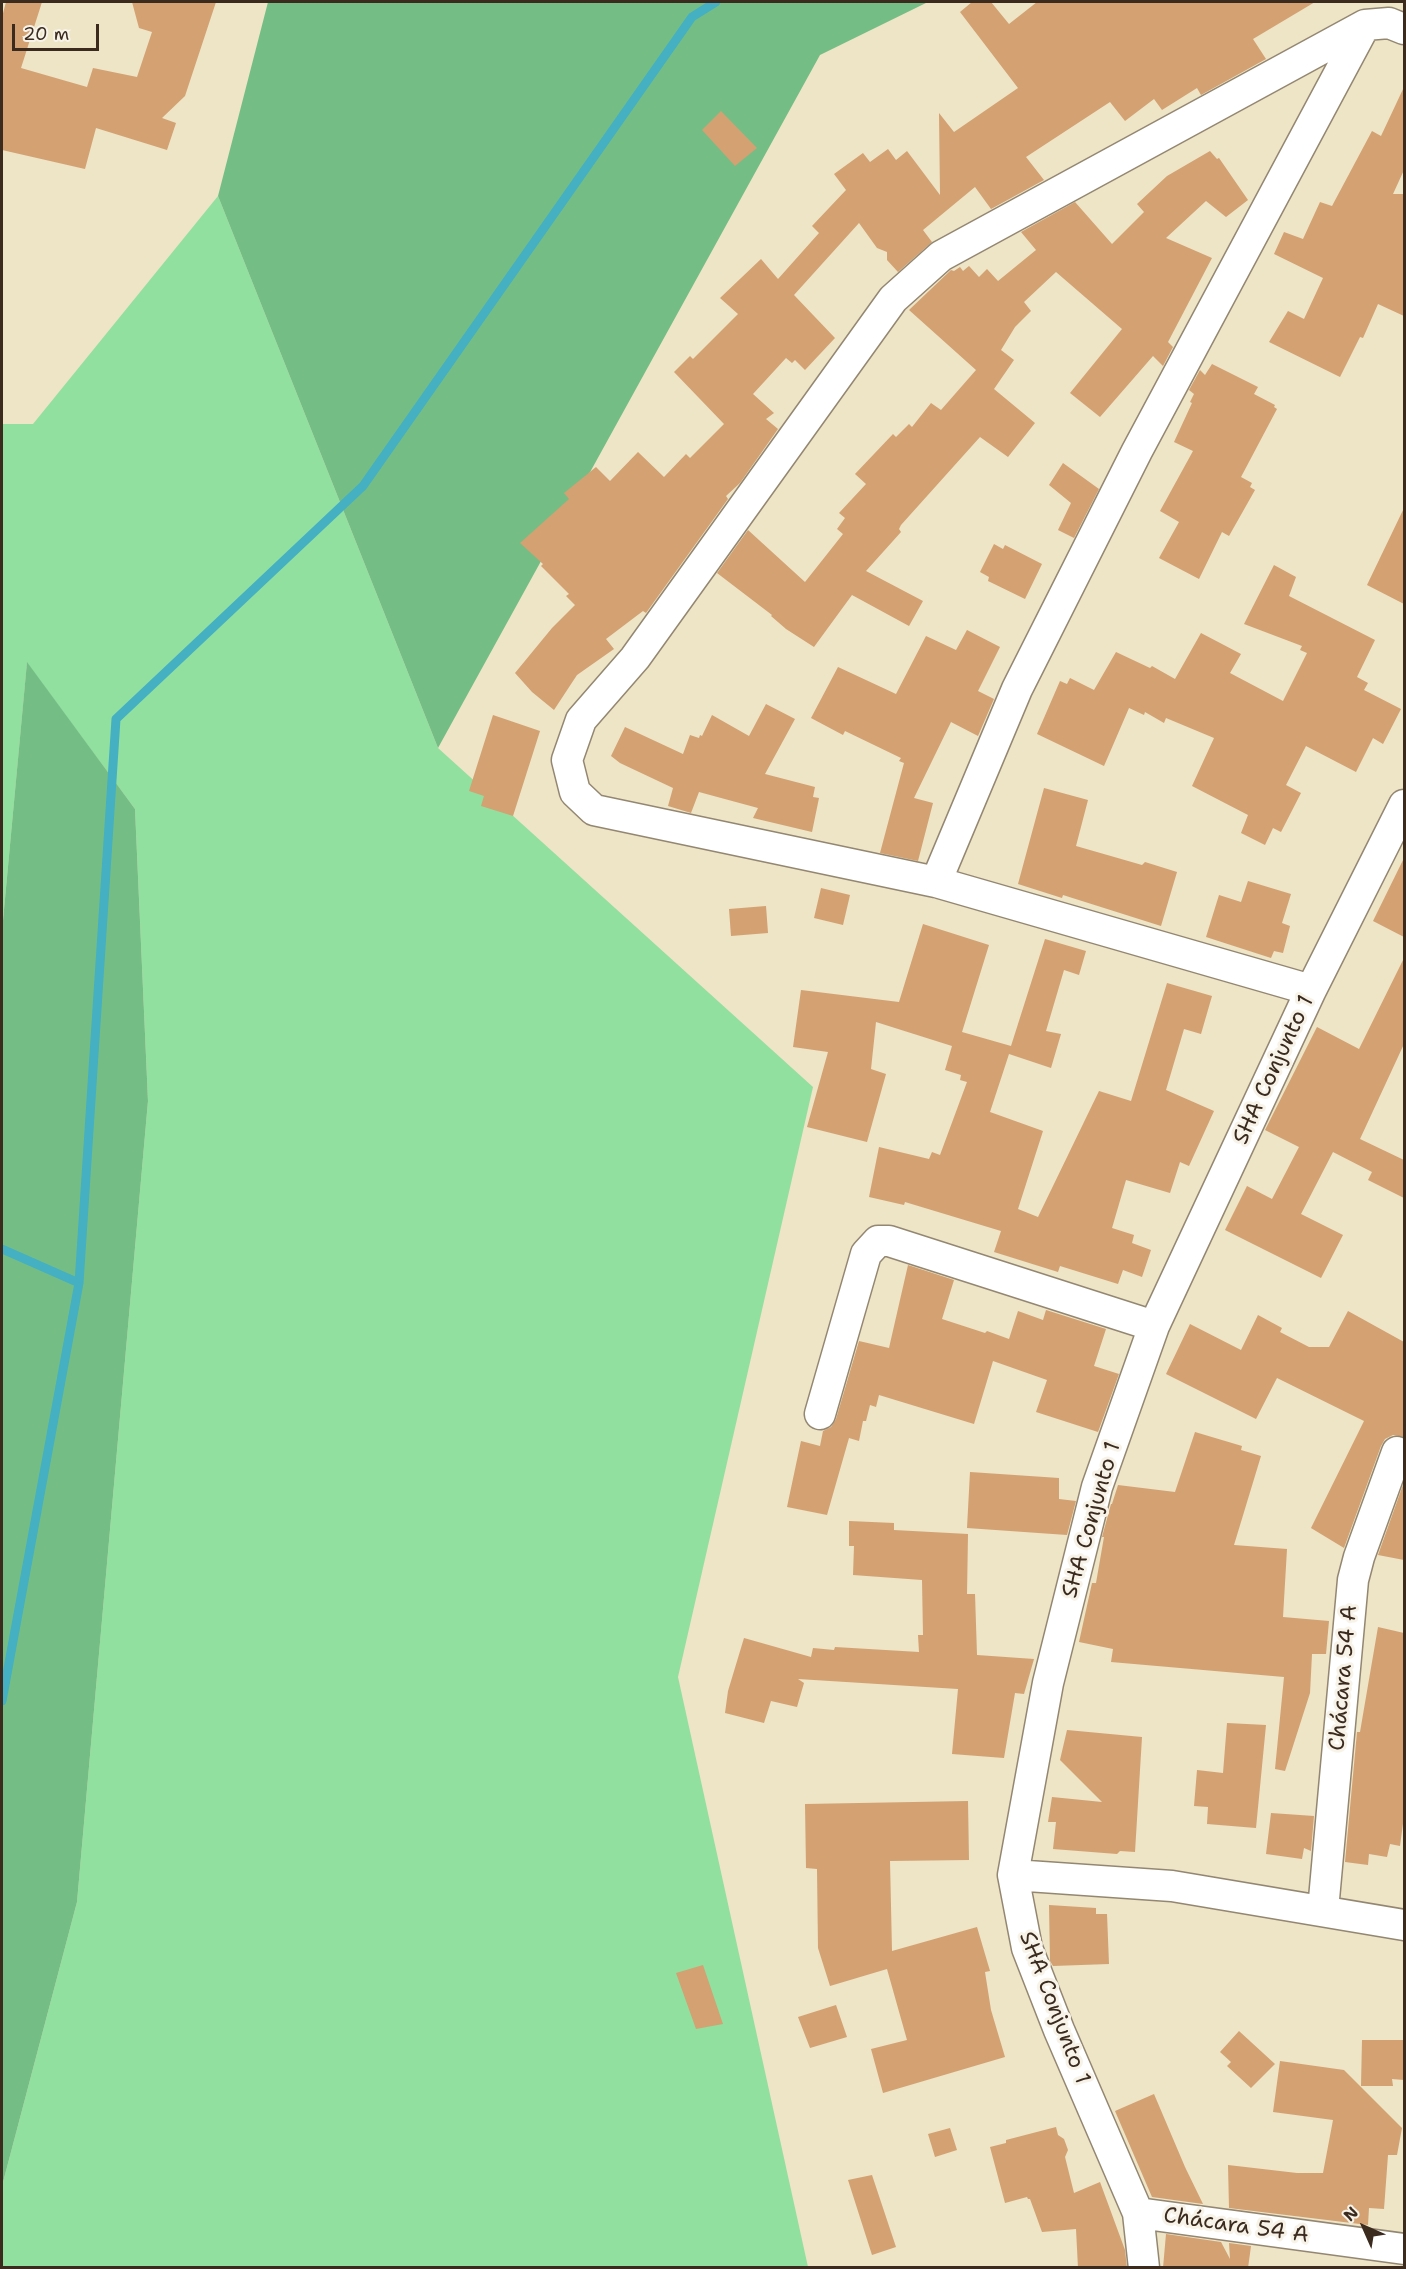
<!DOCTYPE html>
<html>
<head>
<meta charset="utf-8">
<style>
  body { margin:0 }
  #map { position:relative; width:1406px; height:2269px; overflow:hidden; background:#eee4c6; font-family:"Shantell Sans",sans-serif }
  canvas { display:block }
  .frame { position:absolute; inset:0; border:3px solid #3b2a1e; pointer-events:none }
  .north { position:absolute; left:1334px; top:2197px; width:60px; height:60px; -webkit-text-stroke:4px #f7f3e8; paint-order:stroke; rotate:315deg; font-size:16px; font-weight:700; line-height:24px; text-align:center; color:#3b2a1e }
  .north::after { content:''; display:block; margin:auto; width:21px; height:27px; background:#3b2a1e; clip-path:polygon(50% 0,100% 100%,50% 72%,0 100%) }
  .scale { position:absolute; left:12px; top:24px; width:87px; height:27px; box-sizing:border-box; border:3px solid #3b2a1e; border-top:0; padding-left:8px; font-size:18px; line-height:21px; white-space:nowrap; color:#3b2a1e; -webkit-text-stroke:4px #f7f3e8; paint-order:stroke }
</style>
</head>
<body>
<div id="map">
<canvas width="1406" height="2269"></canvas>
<div class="frame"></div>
<div class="north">N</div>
<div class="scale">20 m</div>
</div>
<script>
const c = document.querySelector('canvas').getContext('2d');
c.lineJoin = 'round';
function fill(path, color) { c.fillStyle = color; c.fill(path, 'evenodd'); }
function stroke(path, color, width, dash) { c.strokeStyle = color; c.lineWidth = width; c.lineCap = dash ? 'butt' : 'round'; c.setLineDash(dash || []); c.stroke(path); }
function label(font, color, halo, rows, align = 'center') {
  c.font = font + ' "Shantell Sans",sans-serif'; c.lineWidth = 6; c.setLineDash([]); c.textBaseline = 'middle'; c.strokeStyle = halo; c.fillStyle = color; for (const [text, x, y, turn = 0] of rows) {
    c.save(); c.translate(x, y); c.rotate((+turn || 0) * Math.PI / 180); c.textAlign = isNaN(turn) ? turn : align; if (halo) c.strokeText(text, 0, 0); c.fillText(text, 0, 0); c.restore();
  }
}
const green = new Path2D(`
  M 218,196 L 438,748 L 813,1087 L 678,1677 L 808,2267 L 2,2267 L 2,2186 L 77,1902 L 148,1101 L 135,809 L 27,663 L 2,931 L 2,424 L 33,424 Z`);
const forest = new Path2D(`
  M 268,2 L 928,2 L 820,55 L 438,748 L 218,196 Z
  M 27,662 L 135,809 L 148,1101 L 77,1902 L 2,2186 L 2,931 Z`);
const stream = new Path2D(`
  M 2,1249 L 79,1283
  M 2,1701 L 79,1283 L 116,719 L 363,486 L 692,17 L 716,2`);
const building = new Path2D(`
  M 6,2 L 42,2 L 21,68 L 87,87 L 93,68 L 137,77 L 152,32 L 139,28 L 132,2 L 216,2 L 185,96 L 162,118 L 176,123 L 167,150 L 96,128 L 85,169 L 2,150 L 2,17 Z
  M 972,2 L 991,2 L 1009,24 L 1037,2 L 1315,2 L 1253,39 L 1266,59 L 1201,95 L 1197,88 L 1162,110 L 1154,99 L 1125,121 L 1110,102 L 1026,157 L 1044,180 L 991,209 L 975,187 L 923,230 L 932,242 L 898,272 L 887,260 L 887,252 L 877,248 L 859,223 L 794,295 L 835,338 L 805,370 L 795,360 L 792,363 L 786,358 L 753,394 L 774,413 L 766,419 L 778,429 L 740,483 L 726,496 L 728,499 L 646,613 L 643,611 L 606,639 L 614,649 L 577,675 L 554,710 L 532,692 L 515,673 L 552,628 L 575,605 L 566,596 L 569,594 L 541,566 L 543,564 L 520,543 L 569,499 L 564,493 L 596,467 L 610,481 L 638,452 L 664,477 L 686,454 L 690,458 L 724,424 L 674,372 L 690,356 L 693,359 L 738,314 L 720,298 L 761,259 L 778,279 L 819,233 L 812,226 L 846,190 L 834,174 L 863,153 L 870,162 L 888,149 L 896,160 L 907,151 L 940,195 L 939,113 L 954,132 L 1018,88 L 960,12 Z
  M 1404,87 L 1404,170 L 1393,194 L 1404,194 L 1404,316 L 1378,304 L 1363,338 L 1360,337 L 1340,377 L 1269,342 L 1288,311 L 1304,319 L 1323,278 L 1274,254 L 1284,232 L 1303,239 L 1320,202 L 1332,206 L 1372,131 L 1381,136 Z
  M 721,111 L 757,148 L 735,166 L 702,130 Z
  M 1210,151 L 1217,159 L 1219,158 L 1248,200 L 1226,217 L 1206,201 L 1166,238 L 1212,258 L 1168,342 L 1173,347 L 1163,366 L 1153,356 L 1100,417 L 1070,393 L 1122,329 L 1056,272 L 1024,302 L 1031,311 L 1015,327 L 1001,350 L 1014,360 L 994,389 L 1035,423 L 1008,457 L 980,437 L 901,525 L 899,529 L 901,532 L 866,571 L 923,601 L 909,626 L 852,595 L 814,647 L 786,629 L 771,616 L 772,615 L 717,573 L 748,530 L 805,582 L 843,534 L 837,529 L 845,518 L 839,513 L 866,484 L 855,474 L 893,434 L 896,437 L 909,424 L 912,427 L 931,403 L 941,410 L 976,370 L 909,310 L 951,270 L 954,271 L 960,267 L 963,271 L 969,266 L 979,277 L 987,269 L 998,281 L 1036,250 L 1021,232 L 1075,202 L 1112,244 L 1144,212 L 1137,204 L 1167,176 Z
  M 1212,364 L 1258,387 L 1254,394 L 1275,405 L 1274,407 L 1277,409 L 1241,477 L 1252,483 L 1250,487 L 1255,490 L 1229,536 L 1222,532 L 1199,579 L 1159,558 L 1179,522 L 1160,511 L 1193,451 L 1174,442 L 1192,403 L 1190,402 L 1194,394 L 1189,390 L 1200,370 L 1205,375 Z
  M 1063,463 L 1099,489 L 1074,538 L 1058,530 L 1071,503 L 1049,485 Z
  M 1404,508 L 1404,604 L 1367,585 Z
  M 994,544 L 1003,549 L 1005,545 L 1042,564 L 1025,599 L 988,581 L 989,577 L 980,572 Z
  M 1274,565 L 1296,577 L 1289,596 L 1375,640 L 1357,677 L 1368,683 L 1364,690 L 1401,709 L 1383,744 L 1373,738 L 1356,772 L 1306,746 L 1286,785 L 1301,793 L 1281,832 L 1273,828 L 1265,845 L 1241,833 L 1248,815 L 1192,786 L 1214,738 L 1166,718 L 1164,723 L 1145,712 L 1144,715 L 1129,708 L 1104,766 L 1037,734 L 1060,681 L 1067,684 L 1070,678 L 1094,690 L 1116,652 L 1150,668 L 1152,666 L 1175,679 L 1201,633 L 1241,654 L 1230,673 L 1283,701 L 1307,653 L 1300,650 L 1302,646 L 1244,624 Z
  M 967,630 L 1000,647 L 978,691 L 994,699 L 978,736 L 951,722 L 914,798 L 933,803 L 918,861 L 880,853 L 904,763 L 899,761 L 901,758 L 845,731 L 843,735 L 811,718 L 838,667 L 896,694 L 926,636 L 956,650 Z
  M 766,704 L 795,719 L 765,774 L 815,787 L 813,797 L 819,798 L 812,832 L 753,818 L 758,808 L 699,792 L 691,813 L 668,806 L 673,788 L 620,763 L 611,756 L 625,727 L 683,754 L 690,735 L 699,738 L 700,735 L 702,736 L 712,715 L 749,736 Z
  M 493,715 L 540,731 L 513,816 L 481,806 L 484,796 L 469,791 Z
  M 1044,788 L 1088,800 L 1076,846 L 1142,865 L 1145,862 L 1177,872 L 1161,926 L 1063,895 L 1062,898 L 1018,884 Z
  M 1404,858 L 1404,937 L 1373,921 Z
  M 1248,881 L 1291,894 L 1282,923 L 1290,926 L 1283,953 L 1274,951 L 1271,958 L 1206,937 L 1219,895 L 1241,902 Z
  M 821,888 L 850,895 L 843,925 L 814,918 Z
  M 766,906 L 768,933 L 731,936 L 729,909 Z
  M 923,924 L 989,945 L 962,1032 L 1011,1046 L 1045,939 L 1086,951 L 1079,975 L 1064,970 L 1046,1031 L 1061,1034 L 1051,1068 L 1009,1054 L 990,1112 L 1043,1131 L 1018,1209 L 1038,1217 L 1099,1091 L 1131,1101 L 1167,983 L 1212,996 L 1201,1034 L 1184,1029 L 1166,1090 L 1214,1111 L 1189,1166 L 1180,1162 L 1170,1193 L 1126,1180 L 1112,1228 L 1134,1235 L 1132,1243 L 1151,1250 L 1142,1277 L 1123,1270 L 1118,1284 L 1060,1266 L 1058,1272 L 994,1252 L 1001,1231 L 905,1202 L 904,1205 L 869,1197 L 879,1147 L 929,1159 L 932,1152 L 940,1155 L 967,1082 L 960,1080 L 961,1075 L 945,1070 L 952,1046 L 876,1022 L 871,1069 L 886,1074 L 867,1142 L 807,1127 L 828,1052 L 793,1047 L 801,990 L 899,1002 Z
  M 1404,958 L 1404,1044 L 1360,1139 L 1404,1160 L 1404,1198 L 1368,1180 L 1372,1172 L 1333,1152 L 1301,1214 L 1343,1235 L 1321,1278 L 1225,1230 L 1247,1186 L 1272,1199 L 1299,1147 L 1265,1130 L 1317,1027 L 1359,1049 Z
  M 908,1265 L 954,1280 L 942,1319 L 985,1333 L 987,1331 L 1009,1339 L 1018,1311 L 1043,1320 L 1046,1310 L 1106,1329 L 1094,1366 L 1119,1374 L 1098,1432 L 1036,1412 L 1047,1380 L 993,1361 L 974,1424 L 879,1395 L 876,1407 L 870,1405 L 866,1421 L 863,1421 L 859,1441 L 849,1438 L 827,1515 L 787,1507 L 801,1441 L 820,1446 L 823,1431 L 831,1427 L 836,1419 L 859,1341 L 889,1348 Z
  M 1348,1311 L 1404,1342 L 1404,1437 L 1393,1435 L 1385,1439 L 1381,1446 L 1344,1548 L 1311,1528 L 1364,1421 L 1277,1378 L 1256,1419 L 1166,1374 L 1190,1324 L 1241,1350 L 1258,1315 L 1282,1328 L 1280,1332 L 1309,1347 L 1329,1347 Z
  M 1195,1432 L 1242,1446 L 1241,1450 L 1261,1456 L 1234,1545 L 1287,1549 L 1283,1617 L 1329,1621 L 1326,1654 L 1312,1654 L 1310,1693 L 1285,1771 L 1275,1769 L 1284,1677 L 1111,1662 L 1113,1649 L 1079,1642 L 1092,1583 L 1096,1583 L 1104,1537 L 1102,1537 L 1111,1504 L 1112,1504 L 1118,1485 L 1175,1492 Z
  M 970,1472 L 1059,1478 L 1059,1499 L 1076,1501 L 1067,1535 L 967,1528 Z
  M 1404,1482 L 1404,1560 L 1378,1555 Z
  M 849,1521 L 894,1523 L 894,1530 L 968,1534 L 967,1594 L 975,1594 L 977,1655 L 1034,1659 L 1024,1694 L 1015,1693 L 1004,1758 L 952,1754 L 958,1689 L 798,1679 L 804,1683 L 797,1707 L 771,1701 L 764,1723 L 725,1713 L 728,1691 L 744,1638 L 811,1657 L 813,1648 L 834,1650 L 835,1647 L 919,1652 L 918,1635 L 923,1635 L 922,1580 L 853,1575 L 854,1546 L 849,1546 Z
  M 1378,1627 L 1404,1633 L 1404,1816 L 1400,1846 L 1390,1844 L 1387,1857 L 1369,1854 L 1368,1865 L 1345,1862 L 1357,1732 L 1360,1732 Z
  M 1227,1723 L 1266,1725 L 1256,1828 L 1207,1824 L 1208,1807 L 1194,1806 L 1197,1770 L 1223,1773 Z
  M 1067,1730 L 1142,1737 L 1135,1852 L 1120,1851 L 1117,1854 L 1053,1849 L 1056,1822 L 1048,1822 L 1052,1797 L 1102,1802 L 1060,1760 Z
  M 968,1801 L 969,1860 L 890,1861 L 892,1951 L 977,1927 L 990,1971 L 985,1972 L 991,2010 L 1005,2057 L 883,2093 L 871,2049 L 907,2040 L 887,1969 L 830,1986 L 818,1948 L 817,1869 L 806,1868 L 805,1804 Z
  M 1271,1813 L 1314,1816 L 1311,1851 L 1304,1848 L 1302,1859 L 1266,1854 Z
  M 1049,1905 L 1096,1908 L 1096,1914 L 1107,1914 L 1109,1964 L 1053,1966 L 1050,1961 Z
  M 703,1965 L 723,2024 L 696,2029 L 676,1973 Z
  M 836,2005 L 847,2037 L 810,2048 L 798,2017 Z
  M 1239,2031 L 1275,2064 L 1251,2088 L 1227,2066 L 1231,2062 L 1220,2052 Z
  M 1362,2040 L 1404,2040 L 1404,2080 L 1392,2079 L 1393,2086 L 1361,2086 Z
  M 1280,2061 L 1344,2070 L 1402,2128 L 1397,2155 L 1388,2155 L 1384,2209 L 1369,2208 L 1368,2225 L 1229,2208 L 1228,2165 L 1297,2173 L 1323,2173 L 1333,2120 L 1273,2112 Z
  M 1154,2094 L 1185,2167 L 1203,2204 L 1152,2197 L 1115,2111 Z
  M 1056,2127 L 1058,2135 L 1064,2139 L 1068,2150 L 1065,2157 L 1074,2193 L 1100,2182 L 1125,2250 L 1127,2268 L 1078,2268 L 1076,2229 L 1042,2232 L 1030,2199 L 1028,2199 L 1027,2197 L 1005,2203 L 990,2147 L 1006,2143 L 1006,2140 Z
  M 950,2128 L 957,2150 L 935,2157 L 928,2134 Z
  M 872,2175 L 896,2247 L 872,2255 L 848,2180 Z
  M 1166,2234 L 1221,2242 L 1230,2259 L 1229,2243 L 1251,2246 L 1248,2268 L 1163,2268 Z`);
const street = new Path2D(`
  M 936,882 L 1017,689 L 1137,451 L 1365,25
  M 1311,990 L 936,882 L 594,810 L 575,792 L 567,760 L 581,720 L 635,658 L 893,299 L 941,256 L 1365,25 L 1389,23 L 1404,29
  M 820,1414 L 866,1254 L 878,1241 L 889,1241 L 1154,1326
  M 1013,1875 L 1172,1886 L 1404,1925
  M 1323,1910 L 1353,1580 L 1359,1557 L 1397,1452
  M 1138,2213 L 1404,2249
  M 1144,2268 L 1138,2213 L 1059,2030 L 1027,1948 L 1013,1875 L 1048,1683 L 1097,1487 L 1154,1326 L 1311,990 L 1404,805`);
const streetNames = [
  ["SHA Conjunto 1",1274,1070,-65],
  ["SHA Conjunto 1",1092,1520,-74],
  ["Chácara 54 A",1344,1678,-85],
  ["SHA Conjunto 1",1054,2008,69],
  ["Chácara 54 A",1236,2226,8]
];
fill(green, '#91e09f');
fill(forest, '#74be86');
stroke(stream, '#44b0c2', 9);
fill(building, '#d3a172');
stroke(street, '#948772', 33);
stroke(street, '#fff', 30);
label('22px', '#3b2a1e', '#f7f3e8', streetNames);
</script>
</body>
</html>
